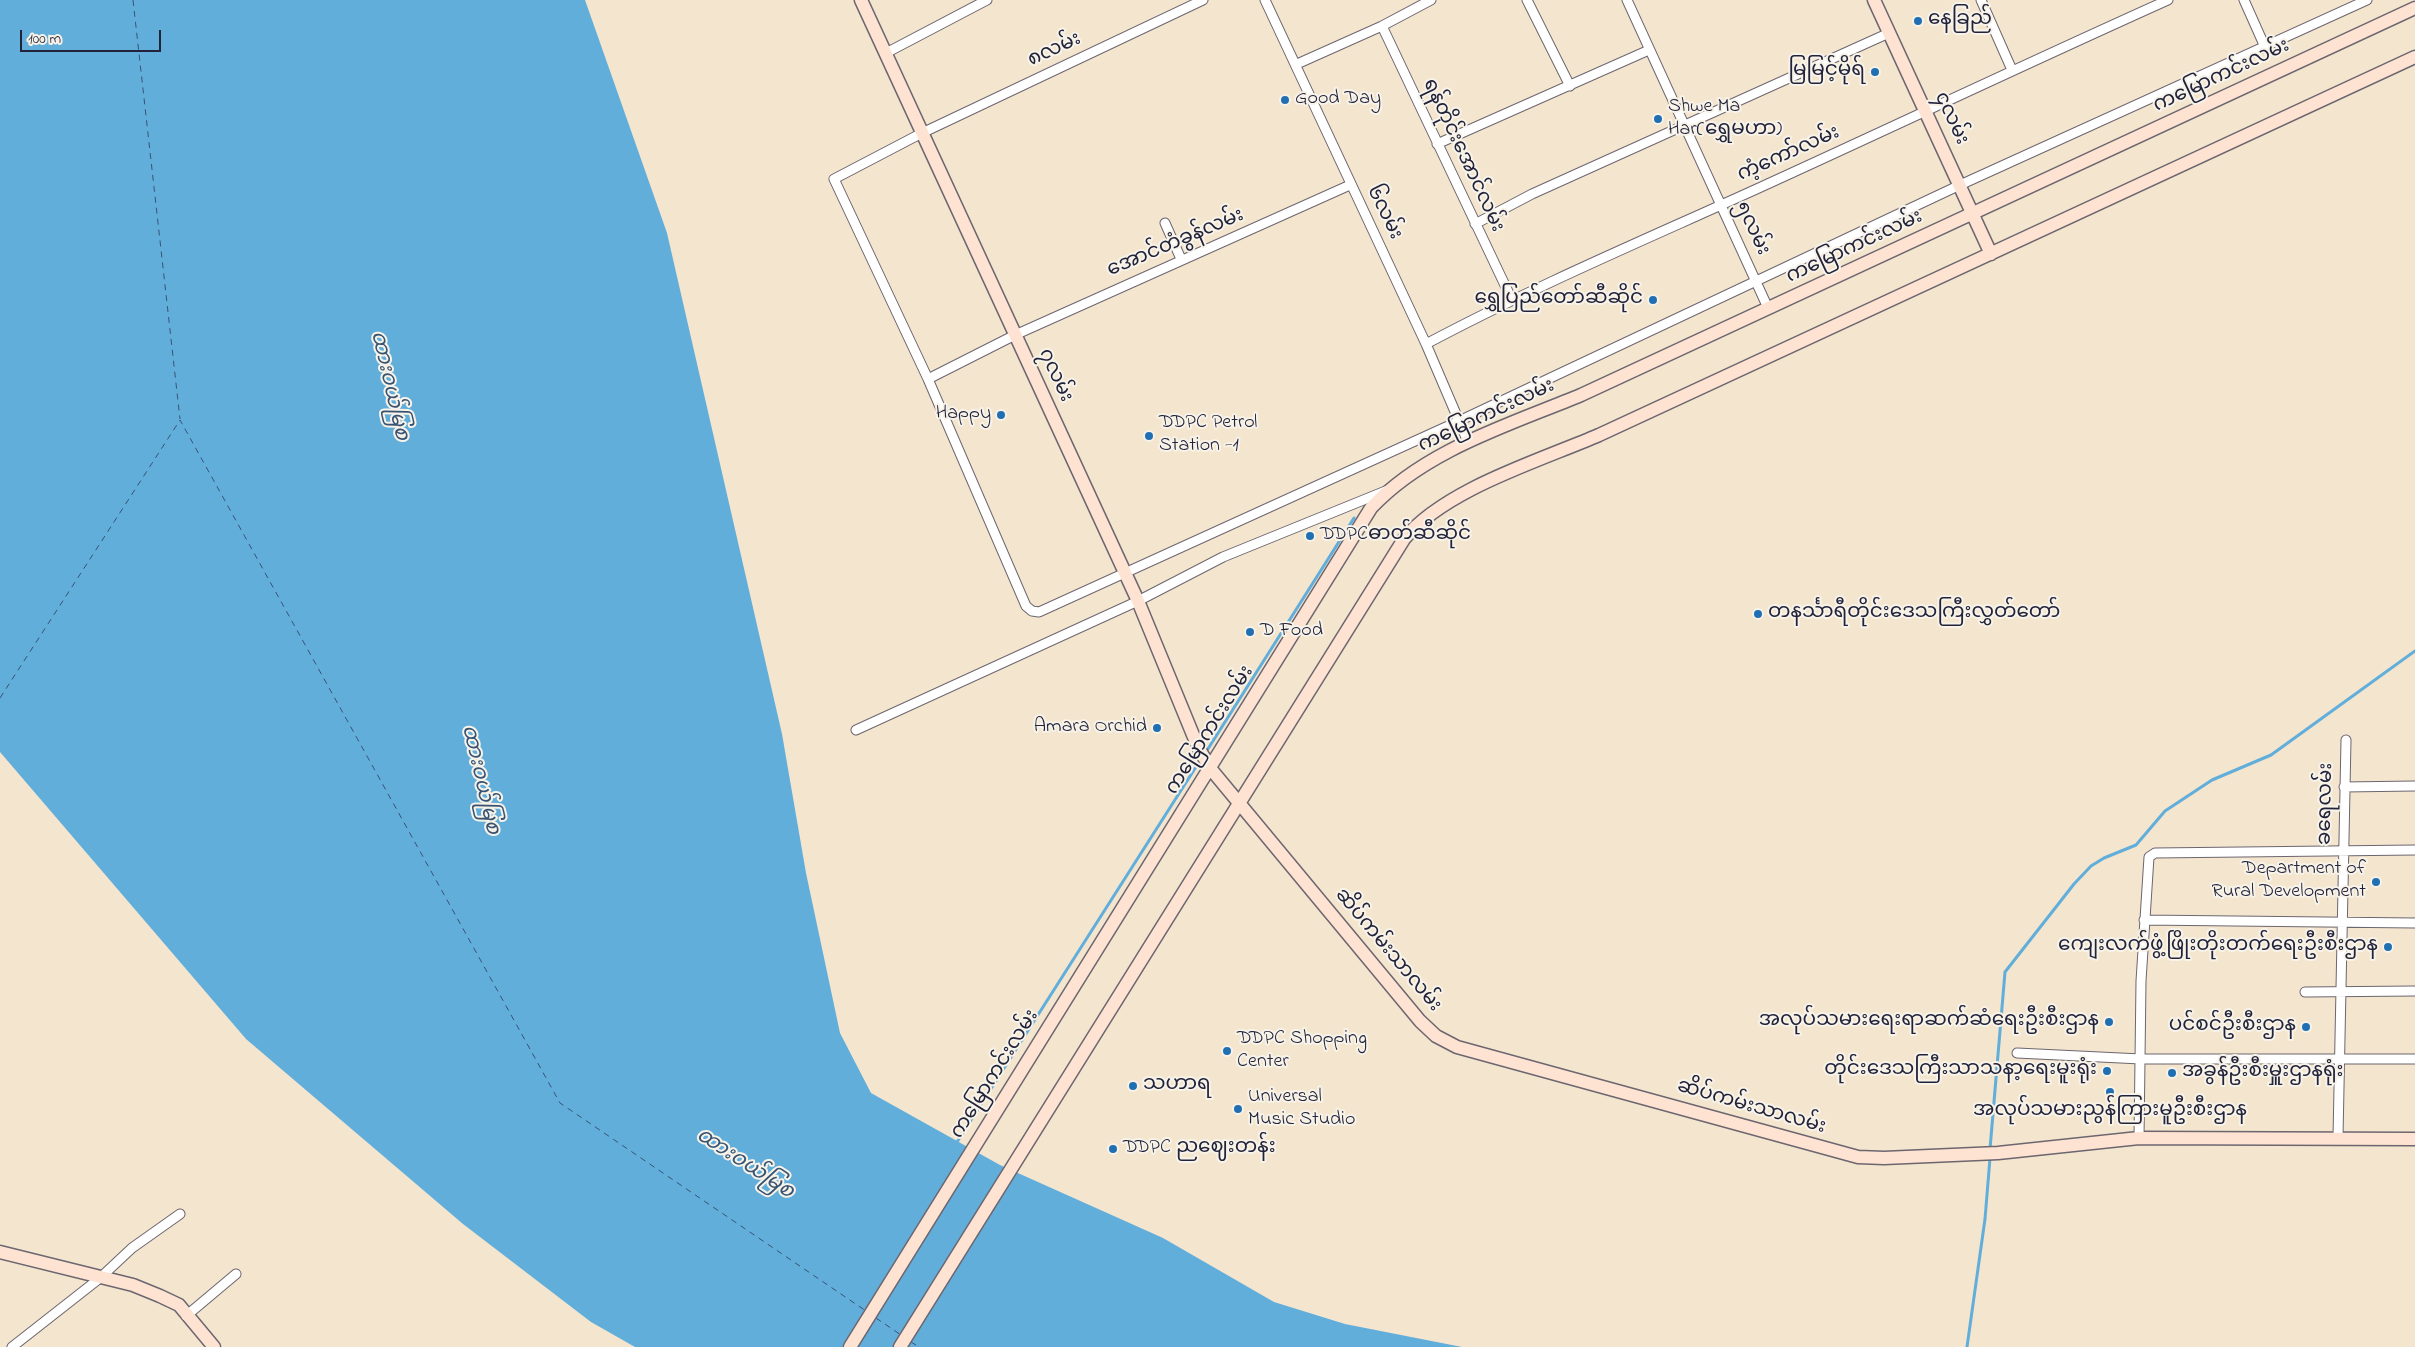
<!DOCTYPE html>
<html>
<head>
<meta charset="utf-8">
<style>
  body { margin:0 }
  #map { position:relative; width:2415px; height:1347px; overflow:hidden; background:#f4e5cf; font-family:"Indie Flower",sans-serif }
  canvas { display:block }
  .scale { position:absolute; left:20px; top:30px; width:141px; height:22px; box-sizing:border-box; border:2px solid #22223b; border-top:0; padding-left:6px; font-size:15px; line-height:18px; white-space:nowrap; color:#22223b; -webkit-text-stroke:4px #f7f3e8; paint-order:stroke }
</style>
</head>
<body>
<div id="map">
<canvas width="2415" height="1347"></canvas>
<div class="scale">100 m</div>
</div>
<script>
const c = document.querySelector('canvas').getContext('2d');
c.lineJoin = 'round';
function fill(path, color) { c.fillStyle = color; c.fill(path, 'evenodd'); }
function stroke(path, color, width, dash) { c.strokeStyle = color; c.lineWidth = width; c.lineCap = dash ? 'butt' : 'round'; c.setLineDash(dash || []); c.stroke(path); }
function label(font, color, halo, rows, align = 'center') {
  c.font = font + ' "Indie Flower","Noto Sans Myanmar",sans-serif'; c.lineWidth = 4; c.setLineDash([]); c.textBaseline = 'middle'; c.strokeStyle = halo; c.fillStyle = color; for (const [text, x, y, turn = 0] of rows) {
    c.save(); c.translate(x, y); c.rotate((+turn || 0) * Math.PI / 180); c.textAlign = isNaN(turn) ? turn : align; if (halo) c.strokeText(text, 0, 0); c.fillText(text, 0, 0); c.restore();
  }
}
const water = new Path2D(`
  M 0,0 L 585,0 L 667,233 L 782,734 L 806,873 L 840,1033 L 871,1093 L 1000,1165 L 1163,1238 L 1274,1302 L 1345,1324 L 1462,1347 L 635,1347 L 591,1322 L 463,1224 L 246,1039 L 0,752 Z`);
const stream = new Path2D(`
  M 1206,752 L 1354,518
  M 957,1142 L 1201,759
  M 1990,1149 L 2005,972 L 2074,884 L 2091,866 L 2104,858 L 2136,845 L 2165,811 L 2212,780 L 2271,755 L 2415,651
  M 1967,1347 L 1985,1219 L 1990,1158`);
const ferry = new Path2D(`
  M 133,0 L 180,419
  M 0,698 L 180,420 L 560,1103 L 866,1311
  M 876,1318 L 901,1335
  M 911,1342 L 919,1347`);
const street = new Path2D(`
  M 1265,0 L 1426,344 L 1468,442
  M 1527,0 L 1570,86
  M 1627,0 L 1768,308
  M 1981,0 L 2012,70
  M 2244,0 L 2265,47
  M 1382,26 L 1512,300
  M 886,53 L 987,0
  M 1297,64 L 1382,26 L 1431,0
  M 1437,144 L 1649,50
  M 1350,185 L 1015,335 L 928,379 L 1026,606 L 1032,611 L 1039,612 L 1459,421 L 1960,185 L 2367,0
  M 1165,223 L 1181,259
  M 1475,224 L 1532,194 L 1889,33
  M 1426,344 C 1535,286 1649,238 1761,187 C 1897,125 2032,61 2168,0
  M 928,379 L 834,179 L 922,133 L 1203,0
  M 856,730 L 1138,601 L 1223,557 L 1388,490
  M 2344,787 L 2415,786
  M 2144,920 L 2415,923
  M 2305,992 L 2415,991
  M 2017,1053 L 2141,1059 L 2415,1059
  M 2338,1137 L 2346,740
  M 2139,1138 L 2141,981 L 2149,857 L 2155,853 L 2415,850
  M 186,1316 L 236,1274
  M 12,1347 L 100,1278 L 132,1248 L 180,1214`);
const secondary = new Path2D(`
  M 861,0 L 1138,601 L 1198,747 L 1210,768 L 1420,1021 L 1436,1036 L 1457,1047 L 1858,1157 L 1884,1158 L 1998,1153 L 2139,1138 L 2415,1139
  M 1874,0 L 1991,254
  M 0,1252 L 133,1285 L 160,1296 L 179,1305 L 214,1347
  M 850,1347 L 1371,508 C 1425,450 1509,425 1581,395 L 2415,8
  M 900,1347 L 1404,539 C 1445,489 1539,461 1599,435 L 2415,57`);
const markers = [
  [1918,21,5,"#1f6fb2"],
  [1875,72,5,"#1f6fb2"],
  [1285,100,5,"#1f6fb2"],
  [1658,119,5,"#1f6fb2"],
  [1653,300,5,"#1f6fb2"],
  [1001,415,5,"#1f6fb2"],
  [1149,436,5,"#1f6fb2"],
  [1310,536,5,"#1f6fb2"],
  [1758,614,5,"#1f6fb2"],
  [1250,632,5,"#1f6fb2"],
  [1157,728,5,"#1f6fb2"],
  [2376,882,5,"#1f6fb2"],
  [2388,947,5,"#1f6fb2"],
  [2109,1022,5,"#1f6fb2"],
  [2306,1027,5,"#1f6fb2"],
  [1227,1051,5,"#1f6fb2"],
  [2107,1071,5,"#1f6fb2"],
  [2172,1073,5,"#1f6fb2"],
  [1133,1086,5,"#1f6fb2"],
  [2110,1092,5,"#1f6fb2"],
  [1238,1109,5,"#1f6fb2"],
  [1113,1149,5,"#1f6fb2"]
];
const poiNames = [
  ["နေခြည်",1928,21],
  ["မြမြင့်မိုရ်",1865,72,"right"],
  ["Good Day",1295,100],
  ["Shwe Ma",1668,108],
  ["Har(‌‌ရွှေမဟာ)",1668,131],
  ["ရွှေပြည်တော်ဆီဆိုင်",1643,300,"right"],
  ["Happy",991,415,"right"],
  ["DDPC Petrol",1159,424],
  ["Station -1",1159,447],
  ["DDPCဓာတ်ဆီဆိုင်",1320,536],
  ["တနင်္သာရီတိုင်းဒေသကြီးလွှတ်တော်",1768,614],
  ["D Food",1260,632],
  ["Amara Orchid",1147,728,"right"],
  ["Department of",2366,870,"right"],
  ["Rural Development",2366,893,"right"],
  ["ကျေးလက်ဖွံ့ဖြိုးတိုးတက်ရေးဦးစီးဌာန",2378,947,"right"],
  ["အလုပ်သမားရေးရာဆက်ဆံရေးဦးစီးဌာန",2099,1022,"right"],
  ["ပင်စင်ဦးစီးဌာန",2296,1027,"right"],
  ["DDPC Shopping",1237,1040],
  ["Center",1237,1063],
  ["တိုင်းဒေသကြီးသာသနာ့ရေးမူးရုံး",2097,1071,"right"],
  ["အခွန်ဦးစီးမှူးဌာနရုံး",2182,1073],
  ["သဟာရ",1143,1086],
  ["Universal",1248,1098],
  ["Music Studio",1248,1121],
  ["အလုပ်သမားညွန်ကြားမူဦးစီးဌာန",2110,1112,"center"],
  ["DDPC ညဈေးတန်း",1123,1149]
];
const streetNames = [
  ["၈လမ်း",1055,51,-25],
  ["ကမြောကင်းလမ်း",2222,77,-25],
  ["၄လမ်း",1950,119,65],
  ["ကံ့ကော်လမ်း",1789,155,-24],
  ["ရန်တိုင်းအောင်လမ်း",1462,156,65],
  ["၆လမ်း",1383,213,64],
  ["၅လမ်း",1751,229,65],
  ["အောင်တံခွန်လမ်း",1176,244,-23],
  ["ကမြောကင်းလမ်း",1855,248,-25],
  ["၇လမ်း",1054,376,65],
  ["ကမြောကင်းလမ်း",1487,417,-25],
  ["ကမြောကင်းလမ်း",1211,731,-58],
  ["ခရေလမ်း",2327,804,-89],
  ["ဆိပ်ကမ်းသာလမ်း",1387,951,50],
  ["ကမြောကင်းလမ်း",996,1075,-58],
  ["ဆိပ်ကမ်းသာလမ်း",1751,1108,16]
];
const waterNames = [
  ["ထားဝယ်မြစ",388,386,77],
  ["ထားဝယ်မြစ",479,780,77],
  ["ထားဝယ်မြစ",744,1165,33]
];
fill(water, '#62aedb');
stroke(stream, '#62aedb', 3);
stroke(ferry, '#385373', 1, [6, 5]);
stroke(street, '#6c666f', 11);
stroke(secondary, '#6c666f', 15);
stroke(street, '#fff', 9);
stroke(secondary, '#fee3d2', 12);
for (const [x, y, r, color] of markers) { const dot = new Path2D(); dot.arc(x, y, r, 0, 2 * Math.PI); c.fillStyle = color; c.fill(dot); stroke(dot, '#f7f3e8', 2); }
label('20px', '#22223b', '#f7f3e8', poiNames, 'left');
label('20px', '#22223b', '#f7f3e8', streetNames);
label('italic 21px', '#385373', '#f7f3e8', waterNames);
</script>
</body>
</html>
